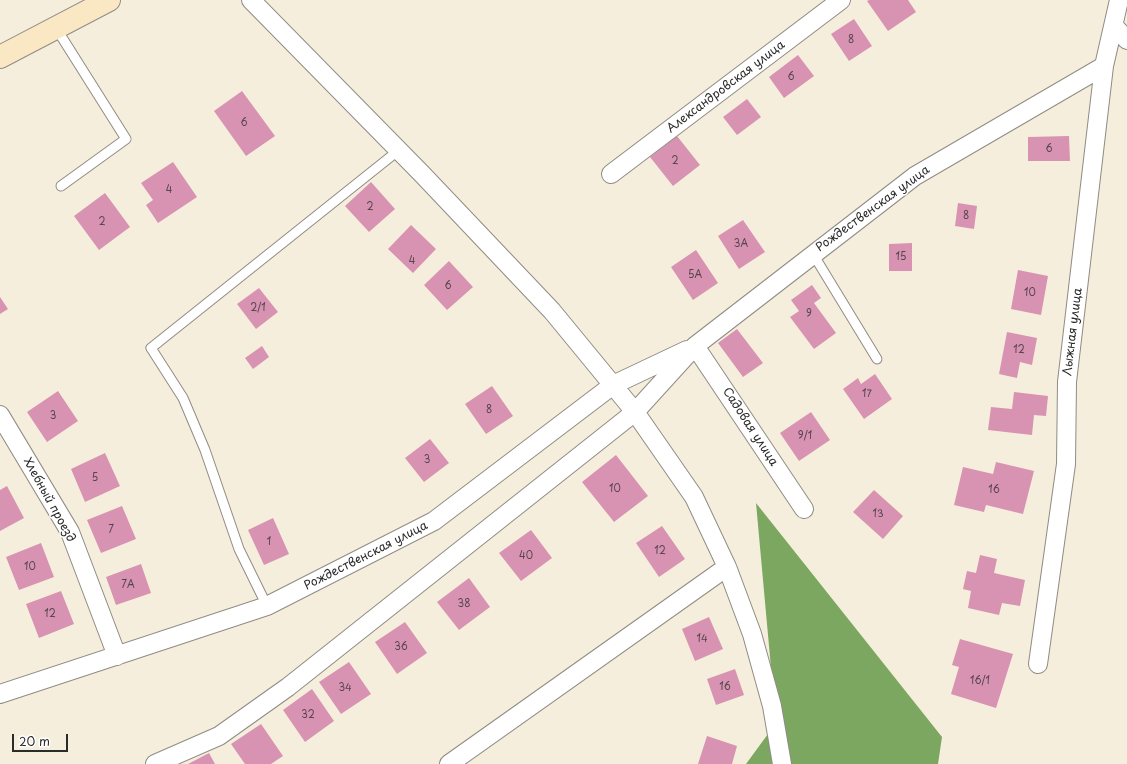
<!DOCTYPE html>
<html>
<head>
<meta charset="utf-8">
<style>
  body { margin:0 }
  #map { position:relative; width:1127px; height:764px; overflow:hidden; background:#f6eedc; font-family:"Playpen Sans",sans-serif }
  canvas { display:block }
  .scale { position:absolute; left:12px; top:734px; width:56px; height:18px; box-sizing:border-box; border:2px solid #2b2b2b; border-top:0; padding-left:5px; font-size:12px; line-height:14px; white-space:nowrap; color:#2b2b2b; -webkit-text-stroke:3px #fff; paint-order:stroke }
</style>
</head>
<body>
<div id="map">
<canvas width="1127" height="764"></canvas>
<div class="scale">20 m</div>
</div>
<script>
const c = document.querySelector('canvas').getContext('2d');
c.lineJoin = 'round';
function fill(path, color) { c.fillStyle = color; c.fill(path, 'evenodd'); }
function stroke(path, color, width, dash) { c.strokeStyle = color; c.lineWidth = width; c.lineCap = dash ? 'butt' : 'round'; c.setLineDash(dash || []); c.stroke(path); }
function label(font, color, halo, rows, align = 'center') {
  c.font = font + ' "Playpen Sans",sans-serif'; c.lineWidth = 3; c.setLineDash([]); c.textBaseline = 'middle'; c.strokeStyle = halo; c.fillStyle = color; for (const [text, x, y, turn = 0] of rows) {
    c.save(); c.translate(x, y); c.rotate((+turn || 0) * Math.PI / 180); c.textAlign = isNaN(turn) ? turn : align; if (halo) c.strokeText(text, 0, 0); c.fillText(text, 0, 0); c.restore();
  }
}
const forest = new Path2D(`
  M 756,503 L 942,737 L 938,764 L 746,764 L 776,723 Z`);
const building = new Path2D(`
  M 869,0 L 908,0 L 916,12 L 888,31 L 867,1 Z
  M 854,19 L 872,46 L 849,61 L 831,34 Z
  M 798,55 L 814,76 L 784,98 L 769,77 Z
  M 242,91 L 275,136 L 246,156 L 214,111 Z
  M 747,99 L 761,117 L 737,135 L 723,117 Z
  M 677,136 L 700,165 L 673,186 L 650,157 Z
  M 1069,136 L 1070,161 L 1028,161 L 1028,137 Z
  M 173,162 L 197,197 L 158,223 L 146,205 L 153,200 L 141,183 Z
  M 371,182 L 395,209 L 369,232 L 345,206 Z
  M 105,193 L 130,227 L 99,250 L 74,216 Z
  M 958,203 L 977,206 L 974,229 L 955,226 Z
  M 743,220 L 765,252 L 739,269 L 718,236 Z
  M 411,225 L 436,249 L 413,273 L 388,249 Z
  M 912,243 L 912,271 L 889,271 L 889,244 Z
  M 696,250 L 718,283 L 693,300 L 671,267 Z
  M 449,261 L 473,287 L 447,310 L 424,285 Z
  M 1018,270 L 1048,276 L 1041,315 L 1011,309 Z
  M 812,285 L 821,298 L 814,303 L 836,333 L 814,349 L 790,317 L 799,311 L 791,300 Z
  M 259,288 L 278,312 L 256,329 L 237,304 Z
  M 0,297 L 8,309 L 0,314 Z
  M 737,329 L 763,363 L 743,377 L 718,343 Z
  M 1007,332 L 1037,338 L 1032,365 L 1020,362 L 1017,378 L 999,374 Z
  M 262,346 L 269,357 L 253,369 L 245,358 Z
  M 875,374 L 892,399 L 864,419 L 843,389 L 858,378 L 861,384 Z
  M 492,386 L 513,416 L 486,434 L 465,404 Z
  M 58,391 L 78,421 L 47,442 L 27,412 Z
  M 1014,392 L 1048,396 L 1046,416 L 1034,415 L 1032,435 L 988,430 L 991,407 L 1012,409 Z
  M 811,412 L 830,440 L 799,461 L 780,433 Z
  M 430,439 L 449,463 L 424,482 L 405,458 Z
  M 105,453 L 120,486 L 85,502 L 71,469 Z
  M 616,455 L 648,496 L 614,522 L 582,482 Z
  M 996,462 L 1034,471 L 1023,514 L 986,505 L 984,512 L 954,505 L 963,467 L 993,474 Z
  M 7,486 L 24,518 L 0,531 L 0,490 Z
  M 874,490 L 903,516 L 883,539 L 853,512 Z
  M 122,506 L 136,539 L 101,553 L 87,520 Z
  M 273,518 L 289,554 L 264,565 L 248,530 Z
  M 662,526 L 685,559 L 659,577 L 636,543 Z
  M 531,530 L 552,558 L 521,581 L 499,553 Z
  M 41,543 L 54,577 L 19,590 L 6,557 Z
  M 980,555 L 997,559 L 994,573 L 1025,580 L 1020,606 L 1002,603 L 999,615 L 968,608 L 971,591 L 963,589 L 967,571 L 976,573 Z
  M 141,564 L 151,593 L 116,605 L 106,577 Z
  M 469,578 L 490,607 L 459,630 L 437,602 Z
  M 61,591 L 74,624 L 39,638 L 26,604 Z
  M 709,617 L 723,649 L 695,661 L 682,629 Z
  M 405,622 L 427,653 L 397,674 L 375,642 Z
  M 960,639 L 1013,654 L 996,708 L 951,694 L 959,667 L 952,665 Z
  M 349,662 L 371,694 L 341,714 L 319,682 Z
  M 735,669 L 744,695 L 716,705 L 707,679 Z
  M 312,689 L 334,721 L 305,742 L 283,710 Z
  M 261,724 L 283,756 L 271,764 L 245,764 L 231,744 Z
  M 707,736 L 737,746 L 732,764 L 698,764 Z
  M 209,753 L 215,764 L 188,764 Z`);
const lane = new Path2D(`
  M 56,28 L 126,139 L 61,186
  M 813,254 L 877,359
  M 267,606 L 239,549 L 205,450 L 183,398 L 151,348 L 399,150`);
const street = new Path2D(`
  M 251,0 L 422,174 L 552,311 L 635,412 L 694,497 L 727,567 L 752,634 L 772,706 L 782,764
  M 1114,26 L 1127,40
  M 611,174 L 841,0
  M 695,346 L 804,509
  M 0,415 L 70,532 L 117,656
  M 1038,664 L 1066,464 L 1067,382 L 1104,66 L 1119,0
  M 0,694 L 267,606 L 434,521 L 613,385 L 687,350
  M 155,764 L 219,736 L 288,687 L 635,412 L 695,346 L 915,176 L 1104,66
  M 449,764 L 727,567`);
const secondary = new Path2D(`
  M 0,57 L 109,0`);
const numberNames = [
  ["8",851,40],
  ["6",791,77],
  ["6",244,123],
  ["6",1049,149],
  ["2",675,161],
  ["4",169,190],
  ["2",370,207],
  ["8",966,216],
  ["2",102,222],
  ["3А",741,244],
  ["15",901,257],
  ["4",412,261],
  ["5А",695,275],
  ["6",448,286],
  ["10",1030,293],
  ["2/1",258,308],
  ["9",809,314],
  ["12",1019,350],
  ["17",867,394],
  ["8",489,410],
  ["3",53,416],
  ["9/1",805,436],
  ["3",427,460],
  ["5",95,478],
  ["10",615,489],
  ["16",994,490],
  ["13",878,514],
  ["7",111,530],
  ["1",269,542],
  ["12",660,551],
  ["40",526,556],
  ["10",30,567],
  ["7А",128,585],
  ["38",464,604],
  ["12",50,614],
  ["14",702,639],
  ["36",401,647],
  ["16/1",980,681],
  ["16",725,687],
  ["34",345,688],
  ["32",308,715]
];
const streetNames = [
  ["Александровская улица",726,87,-37],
  ["Рождественская улица",873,209,-36],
  ["Лыжная улица",1073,332,-83],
  ["Садовая улица",750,427,57],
  ["Хлебный проезд",49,500,61],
  ["Рождественская улица",366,556,-27]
];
fill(forest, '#7ca760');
fill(building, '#d893b2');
stroke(lane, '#908c84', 11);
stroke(street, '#908c84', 20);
stroke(secondary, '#908c84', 24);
stroke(lane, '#fff', 9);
stroke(street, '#fff', 18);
stroke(secondary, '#fae7c3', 22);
label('10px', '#56454d', null, numberNames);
label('12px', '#2b2b2b', '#fff', streetNames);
</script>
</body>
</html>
